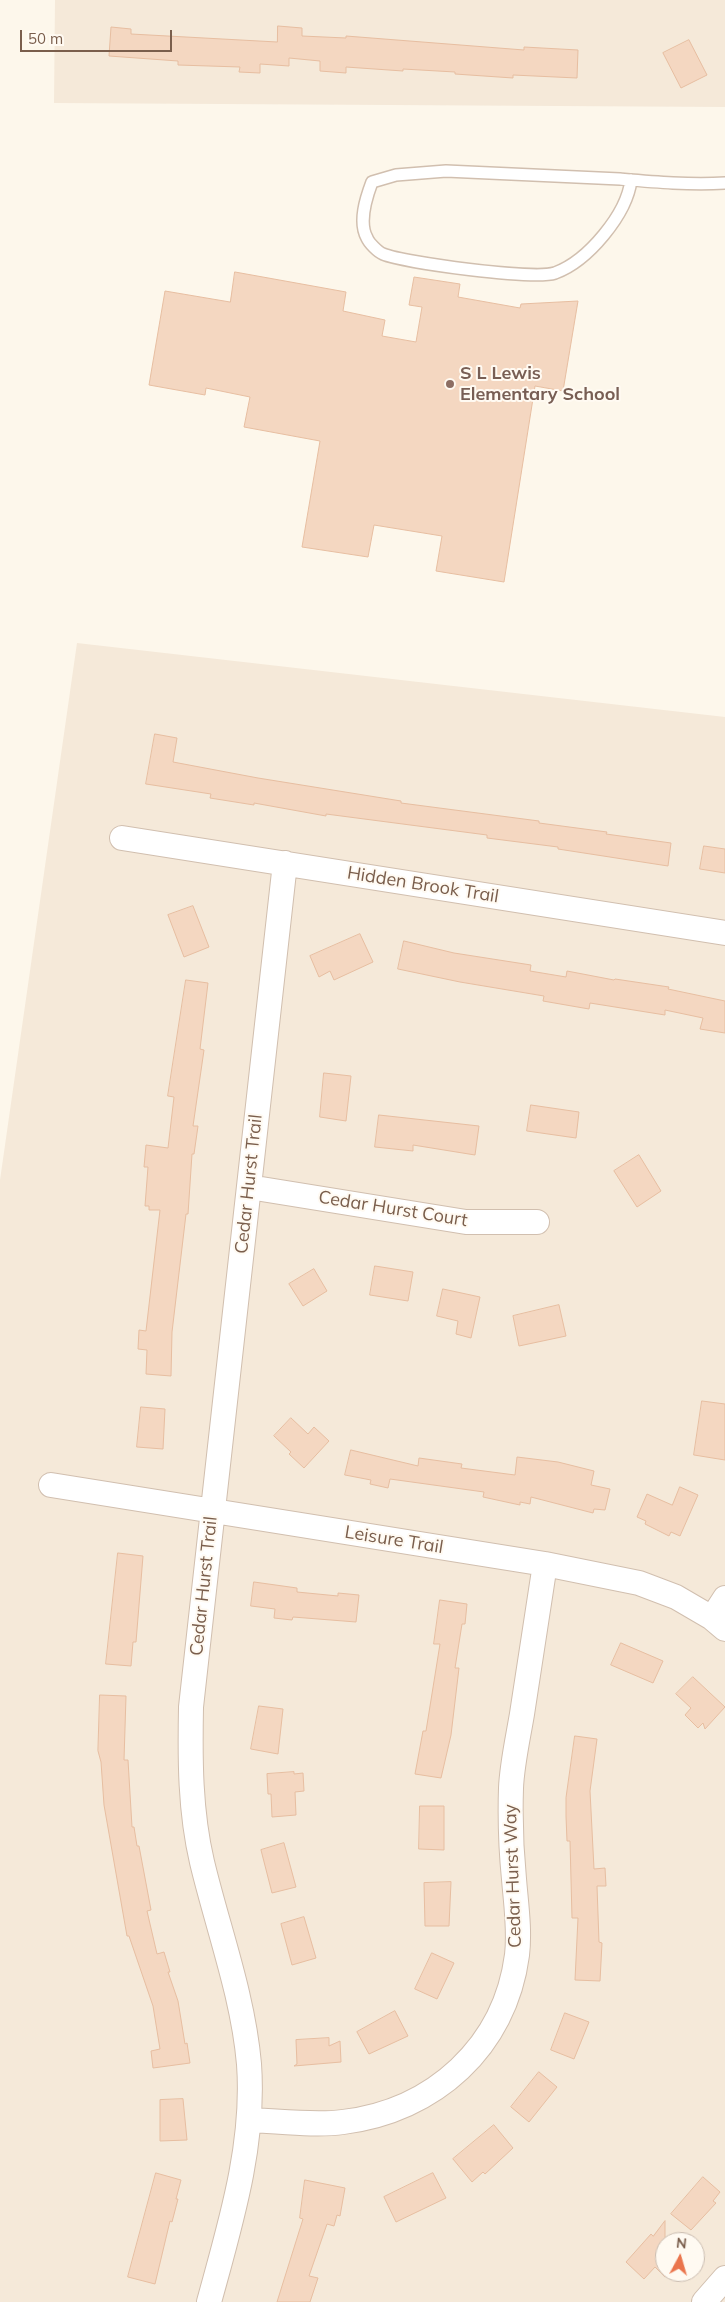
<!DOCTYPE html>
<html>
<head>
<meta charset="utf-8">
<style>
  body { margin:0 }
  #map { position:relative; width:725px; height:2302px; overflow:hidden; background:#fdf7eb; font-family:Mulish,sans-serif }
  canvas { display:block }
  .north { position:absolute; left:655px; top:2232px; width:50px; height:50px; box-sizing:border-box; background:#fffaf2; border:1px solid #cabcb0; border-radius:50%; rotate:6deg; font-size:14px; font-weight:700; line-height:20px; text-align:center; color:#7a5e4c }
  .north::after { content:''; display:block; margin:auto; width:18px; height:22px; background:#ea754d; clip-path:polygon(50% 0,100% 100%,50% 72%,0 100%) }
  .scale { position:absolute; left:20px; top:30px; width:152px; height:22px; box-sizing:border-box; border:2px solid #7a5e4c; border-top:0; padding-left:6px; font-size:15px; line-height:18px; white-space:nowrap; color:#7a5e4c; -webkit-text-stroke:4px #fffaf2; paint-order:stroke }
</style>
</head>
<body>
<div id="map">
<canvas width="725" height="2302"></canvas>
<div class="north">N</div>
<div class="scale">50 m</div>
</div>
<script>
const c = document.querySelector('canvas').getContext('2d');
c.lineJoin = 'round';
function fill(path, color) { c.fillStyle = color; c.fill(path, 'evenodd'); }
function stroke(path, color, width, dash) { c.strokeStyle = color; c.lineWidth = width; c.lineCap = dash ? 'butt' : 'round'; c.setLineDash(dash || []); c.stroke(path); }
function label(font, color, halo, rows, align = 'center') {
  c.font = font + ' Mulish,sans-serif'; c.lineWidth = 4; c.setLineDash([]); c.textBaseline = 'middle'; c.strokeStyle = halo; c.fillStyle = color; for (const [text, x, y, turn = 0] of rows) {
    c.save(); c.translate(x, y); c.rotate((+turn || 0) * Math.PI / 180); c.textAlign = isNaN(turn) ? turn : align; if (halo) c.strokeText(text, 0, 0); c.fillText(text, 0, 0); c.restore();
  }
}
const residential = new Path2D(`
  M 55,0 L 725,0 L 725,107 L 54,103 Z
  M 77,643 L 725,717 L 725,2302 L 0,2302 L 0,1180 ZM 665,2242 L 695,2242 L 695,2272 L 665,2272 Z`);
const building = new Path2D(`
  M 278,26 L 302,28 L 302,36 L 346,38 L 346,36 L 524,50 L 524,47 L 578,50 L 577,78 L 513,75 L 513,78 L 455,74 L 455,72 L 403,69 L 403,71 L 346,67 L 346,73 L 320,71 L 320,61 L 289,58 L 289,66 L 260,64 L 260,73 L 239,72 L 240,67 L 178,65 L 178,61 L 109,56 L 111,27 L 131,29 L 131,34 L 277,42 Z
  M 689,40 L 707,75 L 681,88 L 663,53 Z
  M 235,272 L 346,292 L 343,311 L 385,320 L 382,336 L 416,342 L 422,307 L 409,305 L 414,277 L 460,284 L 458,297 L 520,308 L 521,304 L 578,301 L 563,391 L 535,386 L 504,582 L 436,571 L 442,536 L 374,525 L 368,557 L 302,547 L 320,441 L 244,427 L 250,397 L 206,388 L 205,395 L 149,385 L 165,291 L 230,302 Z
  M 155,734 L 177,738 L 173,762 L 258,778 L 401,801 L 401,803 L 539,821 L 539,823 L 607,832 L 606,834 L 671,843 L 668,866 L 558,849 L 558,847 L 487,838 L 487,835 L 326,814 L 326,816 L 254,803 L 254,805 L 210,798 L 211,794 L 146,784 Z
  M 704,846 L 725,849 L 725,873 L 700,869 Z
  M 193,906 L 209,947 L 184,957 L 168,915 Z
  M 360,934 L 373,962 L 334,980 L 330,971 L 319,977 L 310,956 Z
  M 404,941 L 454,953 L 531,965 L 530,971 L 566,977 L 567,971 L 614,980 L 615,979 L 669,987 L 668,989 L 725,1001 L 725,1033 L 700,1029 L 703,1018 L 665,1010 L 665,1015 L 590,1003 L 589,1009 L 543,1001 L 544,996 L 460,982 L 398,969 Z
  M 186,980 L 208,983 L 200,1049 L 204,1050 L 193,1126 L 198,1126 L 194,1154 L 192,1154 L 188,1214 L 186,1214 L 172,1332 L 171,1376 L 146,1374 L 147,1350 L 138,1349 L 139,1330 L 146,1331 L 160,1210 L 149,1210 L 149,1206 L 145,1206 L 148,1167 L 144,1167 L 146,1145 L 168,1148 L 174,1097 L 168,1096 Z
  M 324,1073 L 351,1076 L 346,1121 L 320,1117 Z
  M 531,1105 L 579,1112 L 576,1138 L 527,1131 Z
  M 379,1115 L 479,1126 L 475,1155 L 413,1145 L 413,1151 L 375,1147 Z
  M 639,1155 L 661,1191 L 637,1207 L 614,1171 Z
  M 375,1266 L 413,1272 L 408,1301 L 370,1295 Z
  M 314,1269 L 327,1291 L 303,1306 L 289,1284 Z
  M 443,1289 L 480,1297 L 471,1338 L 456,1334 L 458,1321 L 437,1316 Z
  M 559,1305 L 566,1336 L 519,1346 L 513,1316 Z
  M 702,1401 L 725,1404 L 725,1460 L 694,1455 Z
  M 141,1407 L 165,1409 L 163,1449 L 137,1447 Z
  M 291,1418 L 308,1434 L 314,1427 L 329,1441 L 304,1468 L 289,1454 L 291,1452 L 274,1436 Z
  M 351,1450 L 418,1466 L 419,1458 L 462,1464 L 461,1468 L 515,1475 L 517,1457 L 558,1462 L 594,1471 L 591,1485 L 610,1489 L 605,1510 L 594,1509 L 593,1513 L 531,1497 L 530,1504 L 520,1502 L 520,1505 L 483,1497 L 484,1492 L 390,1479 L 388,1488 L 370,1484 L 371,1480 L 345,1475 Z
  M 680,1487 L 698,1495 L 680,1536 L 671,1532 L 669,1536 L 645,1524 L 646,1521 L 637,1517 L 647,1494 L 672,1505 Z
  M 118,1553 L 143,1556 L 136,1642 L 133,1642 L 131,1666 L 106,1664 Z
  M 254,1582 L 297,1588 L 297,1592 L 338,1596 L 338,1593 L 359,1595 L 356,1622 L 293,1617 L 292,1620 L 274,1618 L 275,1609 L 251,1606 Z
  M 440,1600 L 467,1604 L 465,1624 L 462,1624 L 455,1668 L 459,1668 L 451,1735 L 441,1778 L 415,1774 L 423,1731 L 426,1731 L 440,1644 L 434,1644 Z
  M 621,1643 L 663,1661 L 653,1683 L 611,1665 Z
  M 693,1677 L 725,1707 L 705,1729 L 703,1723 L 698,1728 L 685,1715 L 691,1708 L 676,1694 Z
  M 100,1695 L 126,1696 L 124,1760 L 128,1760 L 132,1827 L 134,1827 L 137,1846 L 139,1846 L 151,1910 L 147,1911 L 157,1954 L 164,1952 L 170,1972 L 168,1972 L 178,2001 L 185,2044 L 187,2043 L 190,2063 L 153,2068 L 151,2051 L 160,2049 L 153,2006 L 129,1936 L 127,1936 L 104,1805 L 101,1762 L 98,1751 Z
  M 259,1706 L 283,1709 L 278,1754 L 251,1749 Z
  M 575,1736 L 597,1739 L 590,1791 L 594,1869 L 605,1868 L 606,1886 L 597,1886 L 599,1942 L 602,1943 L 600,1981 L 575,1980 L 578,1918 L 572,1918 L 570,1841 L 567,1841 L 566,1816 L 566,1798 Z
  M 294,1772 L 294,1774 L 303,1773 L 304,1791 L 295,1792 L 296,1815 L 272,1817 L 271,1794 L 268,1794 L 267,1774 Z
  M 420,1806 L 444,1806 L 444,1850 L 419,1849 Z
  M 284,1843 L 296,1887 L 272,1893 L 261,1850 Z
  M 451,1882 L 449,1926 L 425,1926 L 424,1883 Z
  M 304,1917 L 316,1958 L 292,1965 L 281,1924 Z
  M 432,1953 L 454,1963 L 437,1999 L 415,1989 Z
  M 395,2011 L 408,2036 L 369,2054 L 357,2032 Z
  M 565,2013 L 589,2022 L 574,2059 L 551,2050 Z
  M 329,2038 L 329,2046 L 340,2041 L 341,2062 L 294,2066 L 297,2064 L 296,2040 Z
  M 539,2072 L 557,2087 L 529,2122 L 511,2107 Z
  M 183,2099 L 187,2140 L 160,2141 L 160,2100 Z
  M 494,2125 L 513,2148 L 485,2174 L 483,2172 L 472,2182 L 453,2159 Z
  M 156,2173 L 181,2180 L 176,2199 L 178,2199 L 172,2222 L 170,2221 L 155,2284 L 128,2277 Z
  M 433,2173 L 446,2198 L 396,2222 L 384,2197 Z
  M 703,2177 L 720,2192 L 713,2201 L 716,2203 L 691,2230 L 671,2214 Z
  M 305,2180 L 345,2188 L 340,2216 L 337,2215 L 334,2226 L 327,2224 L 309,2276 L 318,2278 L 310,2302 L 277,2302 L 303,2219 L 300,2218 Z
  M 665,2221 L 665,2277 L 655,2267 L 644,2279 L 626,2262 L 651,2234 L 653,2236 Z`);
const service = new Path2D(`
  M 631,180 C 627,214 588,261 555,273 C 534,280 405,263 383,254 C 378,252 369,243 367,238 C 358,222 366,198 372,182 L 396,175 L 446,171 L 620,179 C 655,182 689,185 725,183`);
const minor = new Path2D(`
  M 122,838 L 725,933
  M 249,1187 L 466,1222 L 537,1222
  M 51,1485 L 545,1564 L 639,1583 L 676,1597 L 712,1618 L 725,1629
  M 712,1618 L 725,1598
  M 249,2120 C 278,2121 315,2126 343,2122 C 434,2111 505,2047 517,1955 C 520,1930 516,1904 514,1879 C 511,1849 510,1819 511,1788 C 512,1764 518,1738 522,1714 C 530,1664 537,1614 545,1564
  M 209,2302 C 230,2225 255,2145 249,2064 C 243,1995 218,1929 202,1862 C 190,1811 190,1759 191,1707 L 285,863
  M 704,2302 L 725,2278`);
const markers = [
  [450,384,5,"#8d6e63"]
];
const educationNames = [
  ["S L Lewis",460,374],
  ["Elementary School",460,395]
];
const streetNames = [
  ["Hidden Brook Trail",423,885,9],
  ["Cedar Hurst Trail",249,1184,-84],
  ["Cedar Hurst Court",393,1209,9],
  ["Leisure Trail",394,1540,9],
  ["Cedar Hurst Trail",204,1586,-84],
  ["Cedar Hurst Way",513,1876,-92]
];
fill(residential, '#f5e9d9');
fill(building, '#f4d7c1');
stroke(building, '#e7bea1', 1);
stroke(service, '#d1bfaf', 14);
stroke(minor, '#d1bfaf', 26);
stroke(service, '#fff', 11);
stroke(minor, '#fff', 24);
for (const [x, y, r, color] of markers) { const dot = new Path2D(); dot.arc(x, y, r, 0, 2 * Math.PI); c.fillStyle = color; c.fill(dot); stroke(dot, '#fffaf2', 2); }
label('bold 18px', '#785e54', '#fffaf2', educationNames, 'left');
label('18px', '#7a5e4c', '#fffaf2', streetNames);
</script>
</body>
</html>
